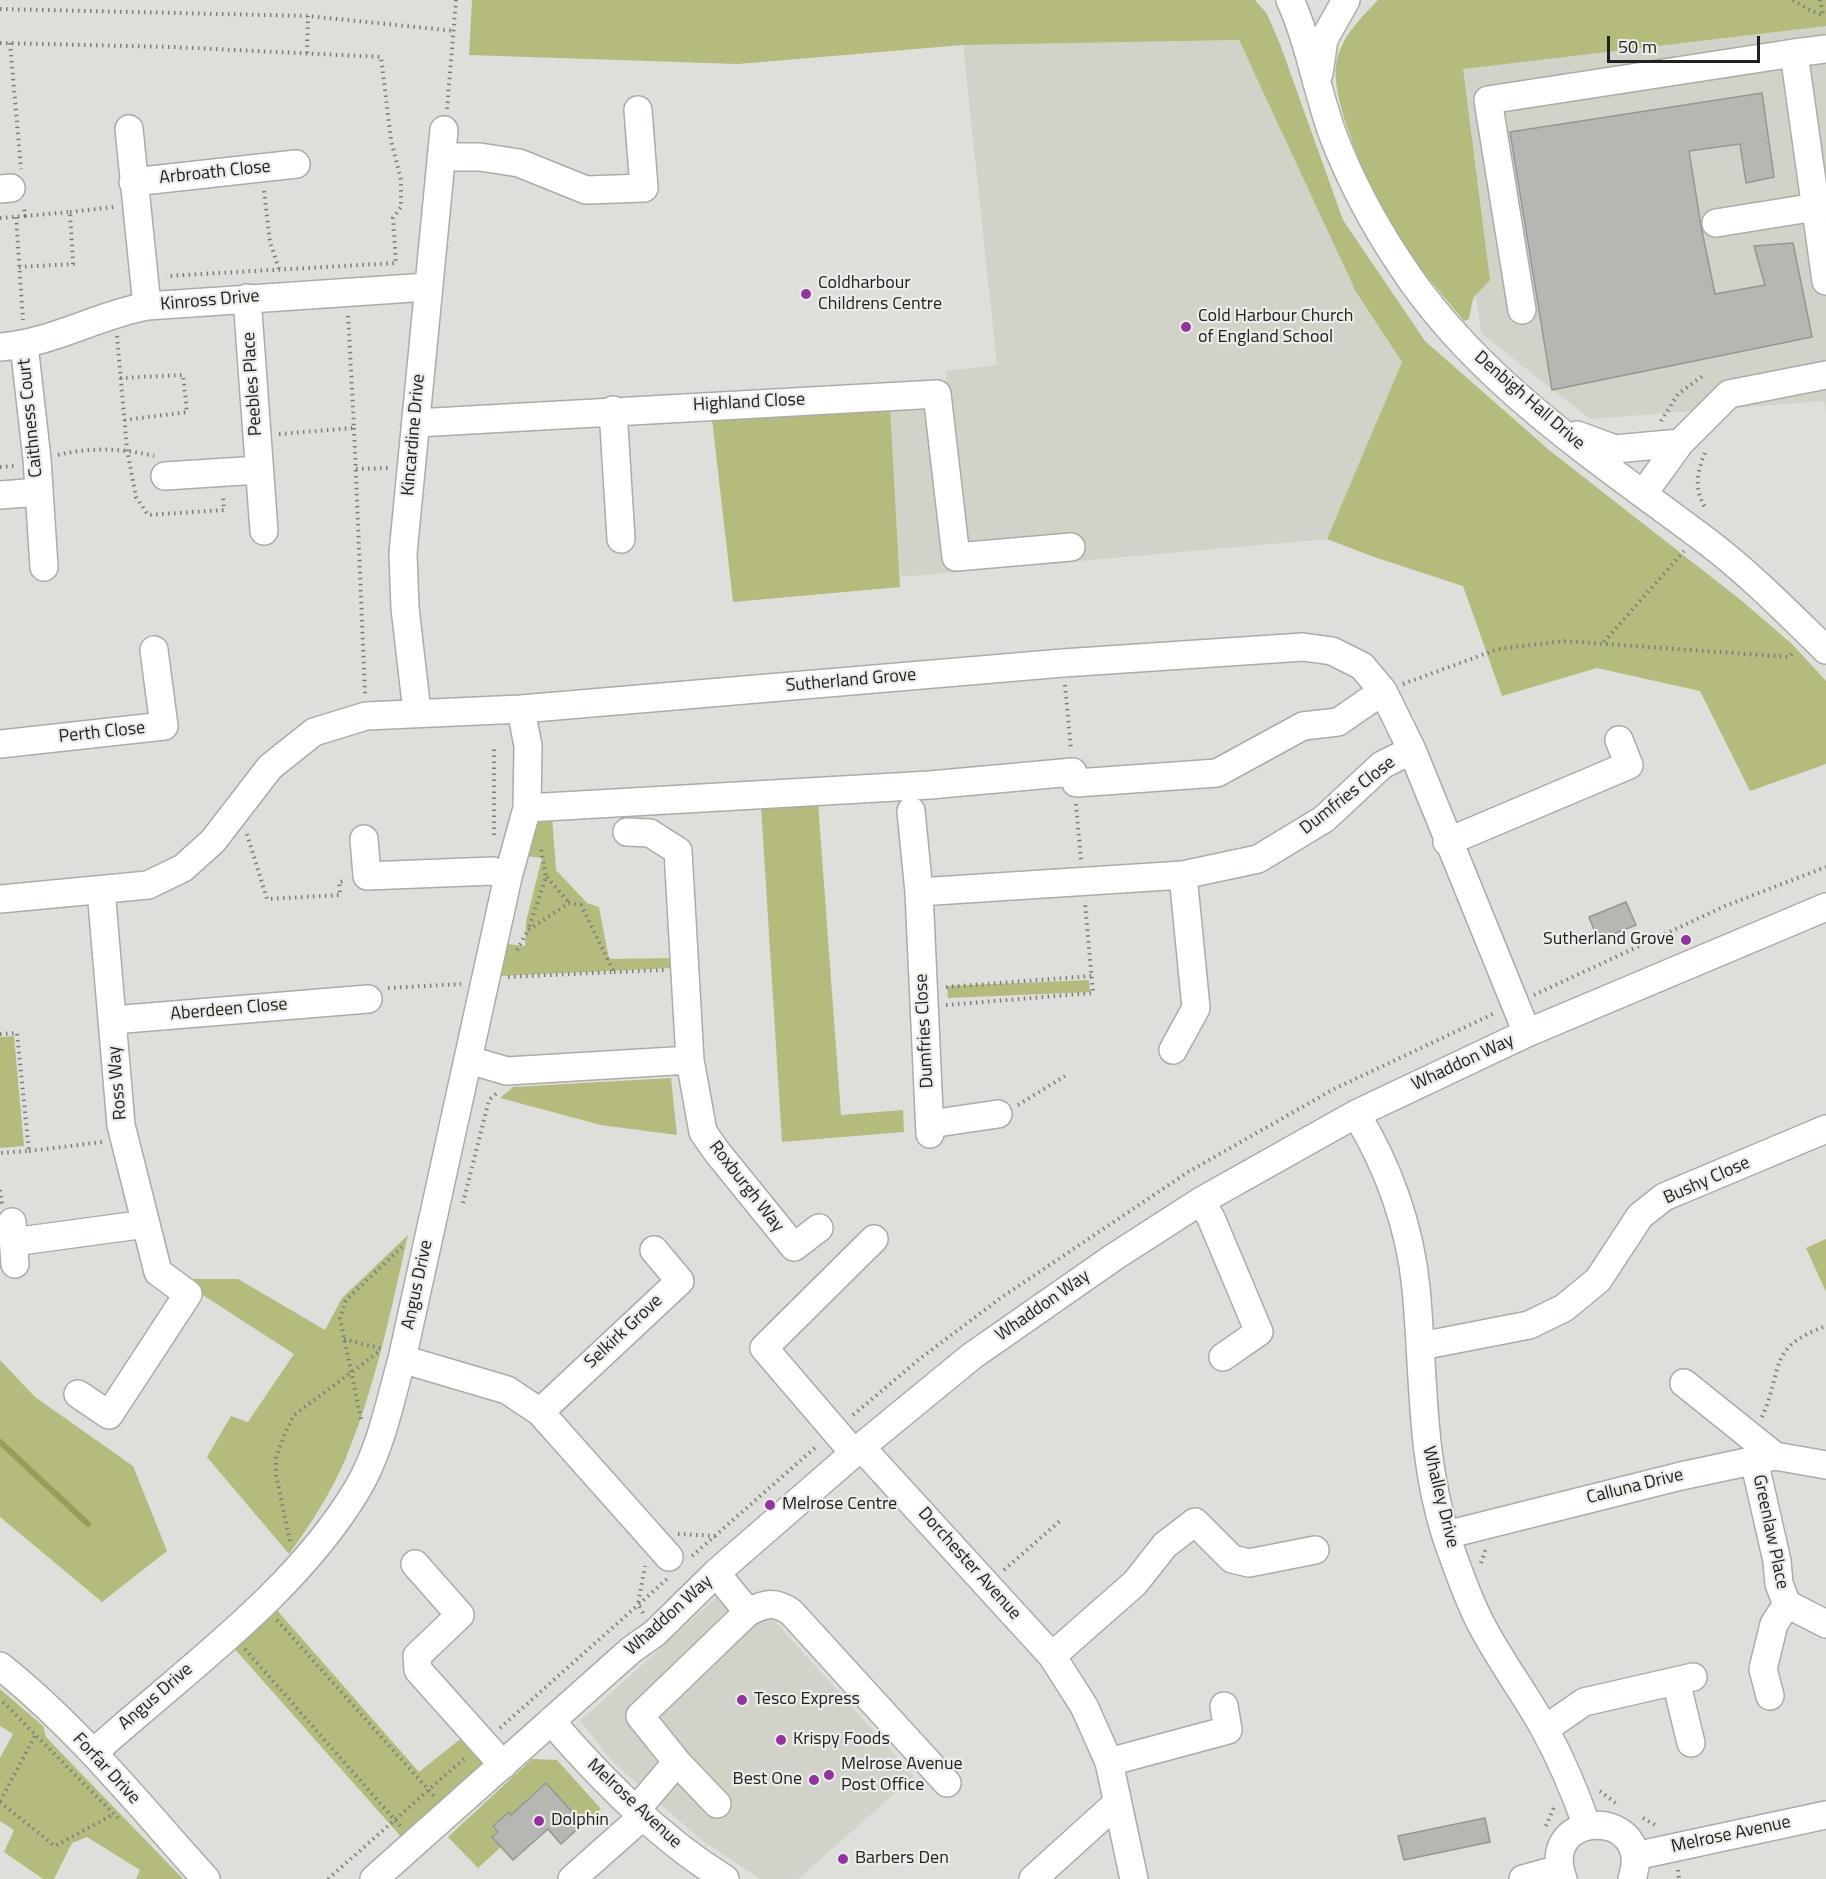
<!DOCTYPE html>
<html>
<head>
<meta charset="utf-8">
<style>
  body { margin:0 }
  #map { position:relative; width:1826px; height:1879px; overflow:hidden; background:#dedfdb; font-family:"Titillium Web",sans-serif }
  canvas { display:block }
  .scale { position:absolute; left:1607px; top:36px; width:153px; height:27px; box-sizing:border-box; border:3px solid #212120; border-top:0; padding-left:8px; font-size:18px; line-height:21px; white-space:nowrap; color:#212120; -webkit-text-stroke:4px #ecece8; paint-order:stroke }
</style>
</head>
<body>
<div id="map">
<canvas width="1826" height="1879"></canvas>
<div class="scale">50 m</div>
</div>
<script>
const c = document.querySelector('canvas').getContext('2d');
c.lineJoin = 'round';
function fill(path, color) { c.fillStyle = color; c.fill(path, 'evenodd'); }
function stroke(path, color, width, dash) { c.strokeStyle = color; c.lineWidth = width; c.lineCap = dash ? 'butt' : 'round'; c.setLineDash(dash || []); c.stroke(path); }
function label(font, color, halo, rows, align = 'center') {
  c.font = font + ' "Titillium Web",sans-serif'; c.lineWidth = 4.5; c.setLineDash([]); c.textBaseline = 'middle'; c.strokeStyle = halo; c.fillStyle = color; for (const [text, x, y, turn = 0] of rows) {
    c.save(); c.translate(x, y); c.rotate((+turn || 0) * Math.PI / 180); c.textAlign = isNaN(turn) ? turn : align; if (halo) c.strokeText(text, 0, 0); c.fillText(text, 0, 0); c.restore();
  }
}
const built = new Path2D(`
  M 1826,17 L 1826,411 L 1824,401 L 1590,419 L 1481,333 L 1447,64 Z
  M 1239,40 L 1356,292 L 1402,362 L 1327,539 L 900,577 L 889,401 L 946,397 L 946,371 L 997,365 L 963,45 Z
  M 737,1579 L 914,1776 L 798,1879 L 760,1879 L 699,1838 L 613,1762 L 580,1721 Z`);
const green = new Path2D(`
  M 472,0 L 1255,0 L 1267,14 L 1280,44 L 1343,220 L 1425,341 L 1549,450 L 1742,601 L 1793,645 L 1826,681 L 1826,764 L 1750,791 L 1700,691 L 1597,668 L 1502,696 L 1463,586 L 1374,557 L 1327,539 L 1402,362 L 1356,292 L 1239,40 L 963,45 L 738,64 L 469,55 Z
  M 1378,0 L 1826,0 L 1826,26 L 1463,69 L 1490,280 L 1473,298 L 1469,319 L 1464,321 C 1444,296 1422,272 1404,246 C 1380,211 1326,100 1337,59 C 1344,34 1361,18 1378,0 Z
  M 890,407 L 900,587 L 733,602 L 712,419 Z
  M 818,803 L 841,1115 L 903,1110 L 904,1132 L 782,1142 L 761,806 Z
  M 535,815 L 552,816 L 556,870 L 587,903 L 599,907 L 609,959 L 673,958 L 673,968 L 498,976 L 507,944 L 525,946 L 526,922 L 542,858 L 526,856 Z
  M 1089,980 L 1090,992 L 948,998 L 947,986 Z
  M 14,1036 L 24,1146 L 0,1148 L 0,1037 Z
  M 671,1078 L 677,1135 L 601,1125 L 500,1098 L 513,1087 Z
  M 408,1235 C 391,1311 375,1388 345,1460 C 331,1493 310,1525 289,1554 L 207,1457 L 231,1416 L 248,1422 L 294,1354 L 178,1279 L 238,1279 L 325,1330 L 342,1298 Z
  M 1826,1239 L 1826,1292 L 1806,1248 Z
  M 0,1360 L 35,1397 L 133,1466 L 167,1551 L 102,1602 L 0,1517 Z
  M 276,1609 L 419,1772 L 463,1737 L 488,1764 L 403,1839 L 233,1647 Z
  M 0,1689 L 43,1726 L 46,1737 L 183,1879 L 136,1879 L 140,1870 L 87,1837 L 72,1843 L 54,1879 L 43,1879 L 4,1852 L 14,1830 L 0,1821 L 0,1758 L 13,1734 L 0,1726 Z
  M 532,1759 L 557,1760 L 601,1809 L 583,1824 L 546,1784 L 525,1802 L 514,1818 L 509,1812 L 493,1826 L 497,1831 L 492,1837 L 501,1847 L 478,1868 L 448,1837 Z`);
const stream = new Path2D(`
  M 0,1442 L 88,1524`);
const building = new Path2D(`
  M 1762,93 L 1774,177 L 1746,183 L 1740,144 L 1689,151 L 1701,226 L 1715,294 L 1765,285 L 1754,246 L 1793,243 L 1812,337 L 1552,390 L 1510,132 Z
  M 1626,902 L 1636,925 L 1598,940 L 1589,917 Z
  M 546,1783 L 583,1824 L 561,1844 L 548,1829 L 513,1860 L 492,1837 L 498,1832 L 493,1826 L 509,1812 L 511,1815 Z
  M 1485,1818 L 1490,1842 L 1404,1860 L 1398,1836 Z`);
const path = new Path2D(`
  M 1793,0 L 1811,11 L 1823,15 L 1820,0
  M 0,9 L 308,16 L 455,31
  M 0,43 L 172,47 L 381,57 L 391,140 L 401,180 L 401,207 L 393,218 L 396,263 L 166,276
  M 10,43 L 21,169
  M 307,53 L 308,16
  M 447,109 L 456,0
  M 264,191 L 270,242 L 279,269
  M 70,212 L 114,207
  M 16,217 L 23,320
  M 0,218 L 25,216 L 24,206
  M 19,267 L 73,264 L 70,212 L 25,216
  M 117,336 L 127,449 L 136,497 L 148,515 L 224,510 L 223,496
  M 120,378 L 183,375 L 187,412 L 125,420
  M 1661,421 L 1678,394 L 1704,375
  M 354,428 L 365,694
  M 279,434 L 354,428 L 348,313
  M 1705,453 C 1696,473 1694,492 1707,510
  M 58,455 C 91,447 121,448 154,456
  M 0,467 L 14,466
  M 356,469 L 388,468
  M 1604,642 L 1684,551
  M 1403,684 L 1498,649 L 1563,641 L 1789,657 L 1794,651
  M 1065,685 L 1071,749
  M 1076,804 L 1081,860
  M 247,834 L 267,899 L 340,895 L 339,882 L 346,881
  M 494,835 L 494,748
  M 547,877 L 569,903
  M 517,950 L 528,930
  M 614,972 L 664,970
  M 508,977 L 614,972 L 581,905 L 569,903 L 528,930 L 546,877 L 541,849
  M 946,987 L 1091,976
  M 388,988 L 461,984
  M 1534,995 L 1725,906 L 1826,867
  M 946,1005 L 1093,993 L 1085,903
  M 0,1034 L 17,1033 L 29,1151 L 0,1153
  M 1018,1105 L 1065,1076
  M 29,1151 L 103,1142
  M 0,1190 L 2,1204
  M 463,1203 L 489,1100 L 498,1092
  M 344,1339 L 383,1349
  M 853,1415 L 922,1357 L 1002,1297 L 1188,1172 L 1334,1089 L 1495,1013
  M 1762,1417 C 1784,1368 1766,1348 1826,1326
  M 361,1419 L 340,1318 L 346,1300 L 402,1247
  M 678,1534 L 716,1536
  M 290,1541 L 276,1475 L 276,1458 L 285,1433 L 294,1415 L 380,1351
  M 692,1556 L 817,1446
  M 1481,1563 L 1486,1548
  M 1004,1570 L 1061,1520
  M 643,1613 L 638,1604 L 645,1566
  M 277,1620 L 434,1796
  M 245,1649 L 400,1826
  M 3,1702 L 118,1818
  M 500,1728 L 667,1579
  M 1600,1791 L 1618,1805
  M 0,1801 L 36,1734
  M 0,1802 L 55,1846 L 114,1814
  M 1643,1818 L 1657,1826
  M 1546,1826 L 1555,1805
  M 1678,1870 L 1679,1879
  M 328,1879 L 467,1756`);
const minor = new Path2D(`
  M 1290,0 C 1310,44 1317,93 1334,138 C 1351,181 1373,223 1399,262 C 1476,382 1598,459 1709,543 C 1751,575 1788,613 1826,650
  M 1826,49 L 1794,53 L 1826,281
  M 1319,73 L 1324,39 L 1346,0
  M 129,129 L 147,306
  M 441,157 L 480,157 L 519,163 L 586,190 L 644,188 L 638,110
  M 133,182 L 296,164
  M 0,189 L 11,188
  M 1716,223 L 1816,207
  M 247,298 L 264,531
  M 1522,310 L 1488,100 L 1794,53
  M 24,345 L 37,459 L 44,567
  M 0,347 C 53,343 95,316 147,306 L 427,287
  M 613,410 L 621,539
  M 416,423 L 937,394 L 956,557 L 1071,547
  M 1577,435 L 1615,449 L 1680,443
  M 165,476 L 259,470
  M 1643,494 L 1680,443 L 1729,394 L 1826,375
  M 0,495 L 39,492
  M 417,712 L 405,608 L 403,553 L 444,130
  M 0,744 L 164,726 L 154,650
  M 527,808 L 930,785 L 1073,772 L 1076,783 L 1217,773 L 1303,726 L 1338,722 L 1383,691
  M 911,811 L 919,892 L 930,1134
  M 627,832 L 650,833 L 678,851 L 690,1060 L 703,1132 L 717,1152 L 794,1247 L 819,1228
  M 364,839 L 367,876 L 493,871 L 508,877
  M 1447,842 L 1629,765 L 1619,740
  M 919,892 L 1183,875 L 1258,859 L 1324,819 L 1382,765 L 1412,750
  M 0,899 L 148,885 L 183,868 L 213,841 L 270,767 L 314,732 L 366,716 L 521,709 L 1063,663 L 1303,647 L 1332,651 L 1362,666 L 1383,691 L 1412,750 L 1527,1033
  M 113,1020 L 368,999
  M 1173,1050 L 1196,1008 L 1183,875
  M 469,1060 L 507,1071 L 690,1060
  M 1356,1114 C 1388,1165 1410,1227 1416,1288 C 1424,1372 1420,1455 1446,1536 C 1455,1562 1465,1591 1477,1616 C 1496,1656 1524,1691 1545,1730 C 1562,1761 1575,1792 1587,1826
  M 930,1124 L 998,1114
  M 1201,1201 L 1211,1218 L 1259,1332 L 1223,1357
  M 12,1222 L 15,1264
  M 13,1242 L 146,1224
  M 1421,1346 L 1529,1325 L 1564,1308 L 1598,1280 L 1640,1216 L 1664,1197 L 1826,1129
  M 402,1359 L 507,1390 L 540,1412 L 669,1557
  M 1684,1383 L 1775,1456
  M 78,1394 L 109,1415 L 188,1294 L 158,1272 L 121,1125 L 101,890
  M 540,1412 L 680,1281 L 654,1250
  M 861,1447 L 1052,1656 L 1084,1706 L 1109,1762 L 1134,1879
  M 854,1453 L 764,1348 L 874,1239
  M 1754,1460 L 1777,1561 L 1779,1584 L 1787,1604
  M 1446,1535 L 1681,1476 L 1775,1456 L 1826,1465
  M 415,1564 L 460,1615 L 417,1656 L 418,1670 L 503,1765
  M 716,1573 L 748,1612
  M 1052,1656 L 1135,1583 L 1165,1545 L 1195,1522 L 1232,1559 L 1249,1563 L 1315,1550
  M 0,1666 C 77,1727 140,1806 206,1879
  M 1676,1681 L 1691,1743
  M 1770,1696 L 1763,1669 L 1774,1624 L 1787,1604 L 1826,1624
  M 551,1721 C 602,1780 658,1837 725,1879
  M 1545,1729 L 1584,1702 L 1693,1677
  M 93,1753 C 183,1672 296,1593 358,1488 C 381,1449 390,1401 402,1359 L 508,877 L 527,808 L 528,746 L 521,709
  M 1109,1762 L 1228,1730 L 1224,1706
  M 717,1804 L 677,1762 L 640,1716 L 748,1612 C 766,1603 775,1601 791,1612 L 947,1783
  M 636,1810 L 677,1762
  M 1635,1856 L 1826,1815
  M 374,1879 L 631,1650 L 655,1633 L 716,1573 L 861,1447 L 972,1356 L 1114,1257 L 1201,1201 L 1356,1114 L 1527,1033 L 1826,907
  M 572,1879 L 643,1816
  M 1033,1879 L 1117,1803
  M 1523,1879 L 1559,1869
  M 1563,1879 C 1537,1808 1656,1807 1632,1879`);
const markers = [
  [806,294,6,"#91349e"],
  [1186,327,6,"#91349e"],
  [1686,940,6,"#91349e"],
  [770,1505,6,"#91349e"],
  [742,1700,6,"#91349e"],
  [781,1740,6,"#91349e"],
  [829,1775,6,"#91349e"],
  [814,1780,6,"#91349e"],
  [539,1821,6,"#91349e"],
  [843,1859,6,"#91349e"]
];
const streetNames = [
  ["Arbroath Close",215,173,-6],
  ["Kinross Drive",210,301,-5],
  ["Peebles Place",253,384,-94],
  ["Denbigh Hall Drive",1529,401,41],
  ["Highland Close",749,403,-3],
  ["Caithness Court",31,418,-96],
  ["Kincardine Drive",414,435,-85],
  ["Sutherland Grove",851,681,-5],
  ["Perth Close",102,733,-6],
  ["Dumfries Close",1348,796,-38],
  ["Aberdeen Close",229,1010,-5],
  ["Dumfries Close",925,1031,-93],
  ["Whaddon Way",1463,1063,-25],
  ["Ross Way",118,1083,-95],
  ["Bushy Close",1707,1181,-24],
  ["Roxburgh Way",746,1187,52],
  ["Angus Drive",418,1285,-78],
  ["Whaddon Way",1043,1306,-35],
  ["Selkirk Grove",624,1332,-43],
  ["Calluna Drive",1635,1487,-14],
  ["Whalley Drive",1440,1497,76],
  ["Greenlaw Place",1770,1532,78],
  ["Dorchester Avenue",969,1564,48],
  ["Whaddon Way",669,1616,-42],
  ["Angus Drive",156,1697,-41],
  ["Forfar Drive",106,1769,47],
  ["Melrose Avenue",634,1804,43],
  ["Melrose Avenue",1731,1835,-12]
];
const poiNames = [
  ["Coldharbour",818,284],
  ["Childrens Centre",818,305],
  ["Cold Harbour Church",1198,317],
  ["of England School",1198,338],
  ["Sutherland Grove",1674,940,"right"],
  ["Melrose Centre",782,1505],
  ["Tesco Express",754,1700],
  ["Krispy Foods",793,1740],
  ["Melrose Avenue",841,1765],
  ["Post Office",841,1786],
  ["Best One",802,1780,"right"],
  ["Dolphin",551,1821],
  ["Barbers Den",855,1859]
];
fill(built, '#d1d3c9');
fill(green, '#b5ba7d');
stroke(stream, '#989e59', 6);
fill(building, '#b6b7b3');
stroke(building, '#959692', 1.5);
stroke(minor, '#abaca8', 30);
stroke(path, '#7d7e7b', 4, [1.5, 4.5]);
stroke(minor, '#fff', 27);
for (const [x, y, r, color] of markers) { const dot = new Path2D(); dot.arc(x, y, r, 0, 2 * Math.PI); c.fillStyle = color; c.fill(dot); stroke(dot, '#ecece8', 2); }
label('18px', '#212120', '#ecece8', streetNames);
label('18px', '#212120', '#ecece8', poiNames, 'left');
</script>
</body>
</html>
